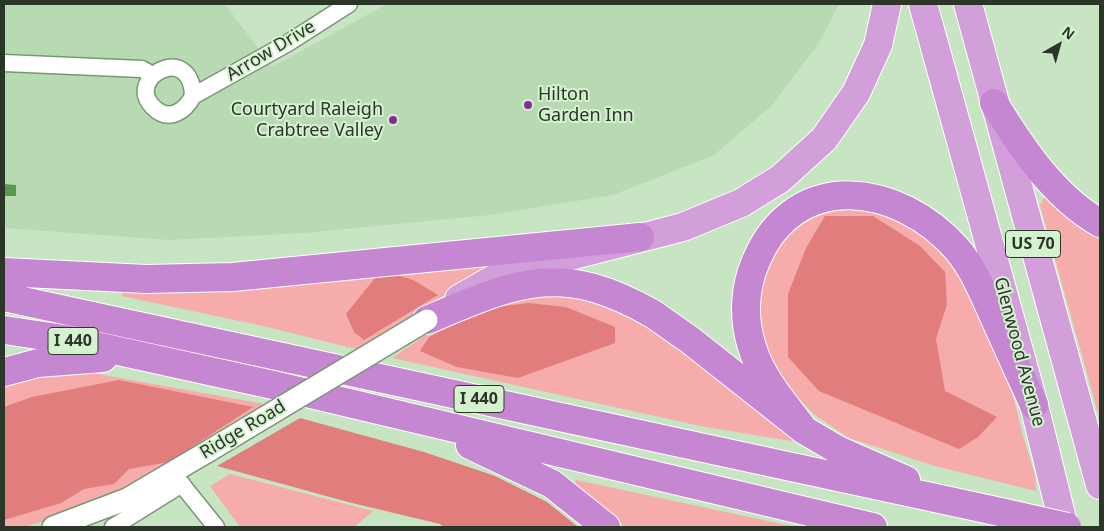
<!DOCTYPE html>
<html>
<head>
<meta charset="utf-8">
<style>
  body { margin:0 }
  #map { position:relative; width:1104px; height:531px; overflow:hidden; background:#c7e5c2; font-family:"Noto Sans",sans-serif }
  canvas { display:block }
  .frame { position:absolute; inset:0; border:5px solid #2b3629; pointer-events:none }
  .north { position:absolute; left:1034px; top:20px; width:50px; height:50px; -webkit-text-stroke:4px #d4f2cf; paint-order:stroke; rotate:38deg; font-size:14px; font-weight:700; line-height:20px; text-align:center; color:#2b3629 }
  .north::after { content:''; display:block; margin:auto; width:18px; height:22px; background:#2b3629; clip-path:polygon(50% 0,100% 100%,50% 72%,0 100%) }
</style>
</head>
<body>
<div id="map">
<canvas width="1104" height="531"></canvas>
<div class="frame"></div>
<div class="north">N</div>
</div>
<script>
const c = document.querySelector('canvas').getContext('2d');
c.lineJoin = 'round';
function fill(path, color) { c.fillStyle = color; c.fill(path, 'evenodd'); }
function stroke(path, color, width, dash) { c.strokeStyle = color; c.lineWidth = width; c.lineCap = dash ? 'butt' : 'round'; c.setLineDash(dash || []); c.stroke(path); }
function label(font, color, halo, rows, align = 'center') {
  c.font = font + ' "Noto Sans",sans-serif'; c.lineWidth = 4; c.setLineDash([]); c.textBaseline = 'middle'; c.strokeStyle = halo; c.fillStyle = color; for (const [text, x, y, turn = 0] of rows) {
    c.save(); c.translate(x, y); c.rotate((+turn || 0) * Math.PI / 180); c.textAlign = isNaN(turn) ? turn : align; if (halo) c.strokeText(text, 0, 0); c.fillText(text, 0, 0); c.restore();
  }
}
const built = new Path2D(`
  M 4,4 L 225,4 L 272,67 L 387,4 L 839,4 L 818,45 L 770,107 L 714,155 L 613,195 L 490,215 L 304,233 L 170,240 L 4,228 Z`);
const green = new Path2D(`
  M 1045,196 L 1100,240 L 1100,420 L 1040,205 Z
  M 831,204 L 900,213 L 951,254 L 1010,382 L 1022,433 L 1035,475 L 1036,491 L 935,466 L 849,438 L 815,415 L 787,387 L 765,352 L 756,309 L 758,282 L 794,221 Z
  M 490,260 L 492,266 L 356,349 L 263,326 L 122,296 L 123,289 Z
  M 529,290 L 615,301 L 796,435 L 792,441 L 705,427 L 392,358 L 436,328 Z
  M 65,368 L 264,404 L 225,427 L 158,473 L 78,511 L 24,527 L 4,527 L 4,379 Z
  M 230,474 L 373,511 L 354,527 L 240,527 L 210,486 Z
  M 576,480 L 796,527 L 625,527 L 575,484 Z`);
const forest = new Path2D(`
  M 825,216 L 873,216 L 920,246 L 945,272 L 947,304 L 936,339 L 945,391 L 997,417 L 978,437 L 959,449 L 819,391 L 788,357 L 788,294 L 806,248 Z
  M 394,274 L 413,280 L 438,295 L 364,340 L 354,332 L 346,314 L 375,278 Z
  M 528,303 L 566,307 L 615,327 L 615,343 L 518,378 L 457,367 L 420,351 L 429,337 L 488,308 Z
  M 119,380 L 253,407 L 169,462 L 129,469 L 114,484 L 84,489 L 61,503 L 4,520 L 4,407 L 32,397 Z
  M 300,418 L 424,452 L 495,476 L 547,502 L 578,527 L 444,527 L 440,524 L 348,502 L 217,466 Z`);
const water = new Path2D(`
  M 4,184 L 16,185 L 16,196 L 4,196 Z`);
const minor = new Path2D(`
  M 4,63 L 142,69 L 152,75
  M 193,96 C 191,41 124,78 153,107 C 169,123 185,111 193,96 L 288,43 L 349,4
  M 175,476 L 216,527
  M 113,527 L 182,484`);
const tertiary = new Path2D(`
  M 53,527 L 127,499 L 207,452`);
const trunk = new Path2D(`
  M 923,4 L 1034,405 L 1064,527
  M 968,4 L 1100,485
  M 459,299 L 492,280 L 516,270 L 683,227 L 741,203 L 780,179 L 824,139 L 856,93 L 878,45 L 887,4`);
const motorway = new Path2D(`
  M 994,103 C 1021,147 1054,197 1100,223
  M 4,272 L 146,279 L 233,277 L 640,237
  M 4,297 L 991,510
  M 427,320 C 518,282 560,261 653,314 L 690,340 L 804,430 L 838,450 L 906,480
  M 4,330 L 64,339 L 273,385 L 873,527
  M 4,372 L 38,363 L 103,358
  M 804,430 C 785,404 761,378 752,347 C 743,319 744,288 756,261 C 795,168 899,183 957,249 C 974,269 984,295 995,319 C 1008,348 1021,377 1034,405
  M 470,445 L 552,484 L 606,527`);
const tertiaryBridge = new Path2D(`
  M 207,452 L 427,320`);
const motorwayBridge = new Path2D(`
  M 991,510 L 1067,527`);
const markers = [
  [528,105,5,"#872c97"],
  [393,120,5,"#872c97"]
];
const shields = [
  [1033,244,55],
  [73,341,50],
  [479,399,50]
];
const shieldNames = [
  ["US 70",1033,244],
  ["I 440",73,341],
  ["I 440",479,399]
];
const streetNames = [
  ["Arrow Drive",271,51,-31],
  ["Glenwood Avenue",1019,352,75],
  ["Ridge Road",243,430,-31]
];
const poiNames = [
  ["Hilton",538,95],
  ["Garden Inn",538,116],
  ["Courtyard Raleigh",383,110,"right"],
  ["Crabtree Valley",383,131,"right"]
];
fill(built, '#b7dab2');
fill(green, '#f5acaa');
fill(forest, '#e27d7d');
fill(water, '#59994e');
stroke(minor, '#7b9676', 19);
stroke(tertiary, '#7b9676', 24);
stroke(trunk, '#fff', 30);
stroke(motorway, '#fff', 30);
stroke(minor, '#fff', 16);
stroke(tertiary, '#fff', 21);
stroke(trunk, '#d29fdb', 28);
stroke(motorway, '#c687d2', 28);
stroke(tertiaryBridge, '#7b9676', 24, []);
stroke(motorwayBridge, '#fff', 30, []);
stroke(tertiaryBridge, '#fff', 21);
stroke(motorwayBridge, '#c687d2', 28);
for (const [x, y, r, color] of markers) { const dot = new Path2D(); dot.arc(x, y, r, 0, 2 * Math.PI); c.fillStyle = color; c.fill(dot); stroke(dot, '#d4f2cf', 2); }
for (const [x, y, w] of shields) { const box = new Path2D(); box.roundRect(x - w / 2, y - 13.5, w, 27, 4); c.fillStyle = '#d4f2cf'; c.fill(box); stroke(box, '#2b3629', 1); }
label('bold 16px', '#2b3629', null, shieldNames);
label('18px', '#2b3629', '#d4f2cf', streetNames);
label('18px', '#2b3629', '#d4f2cf', poiNames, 'left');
</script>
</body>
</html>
